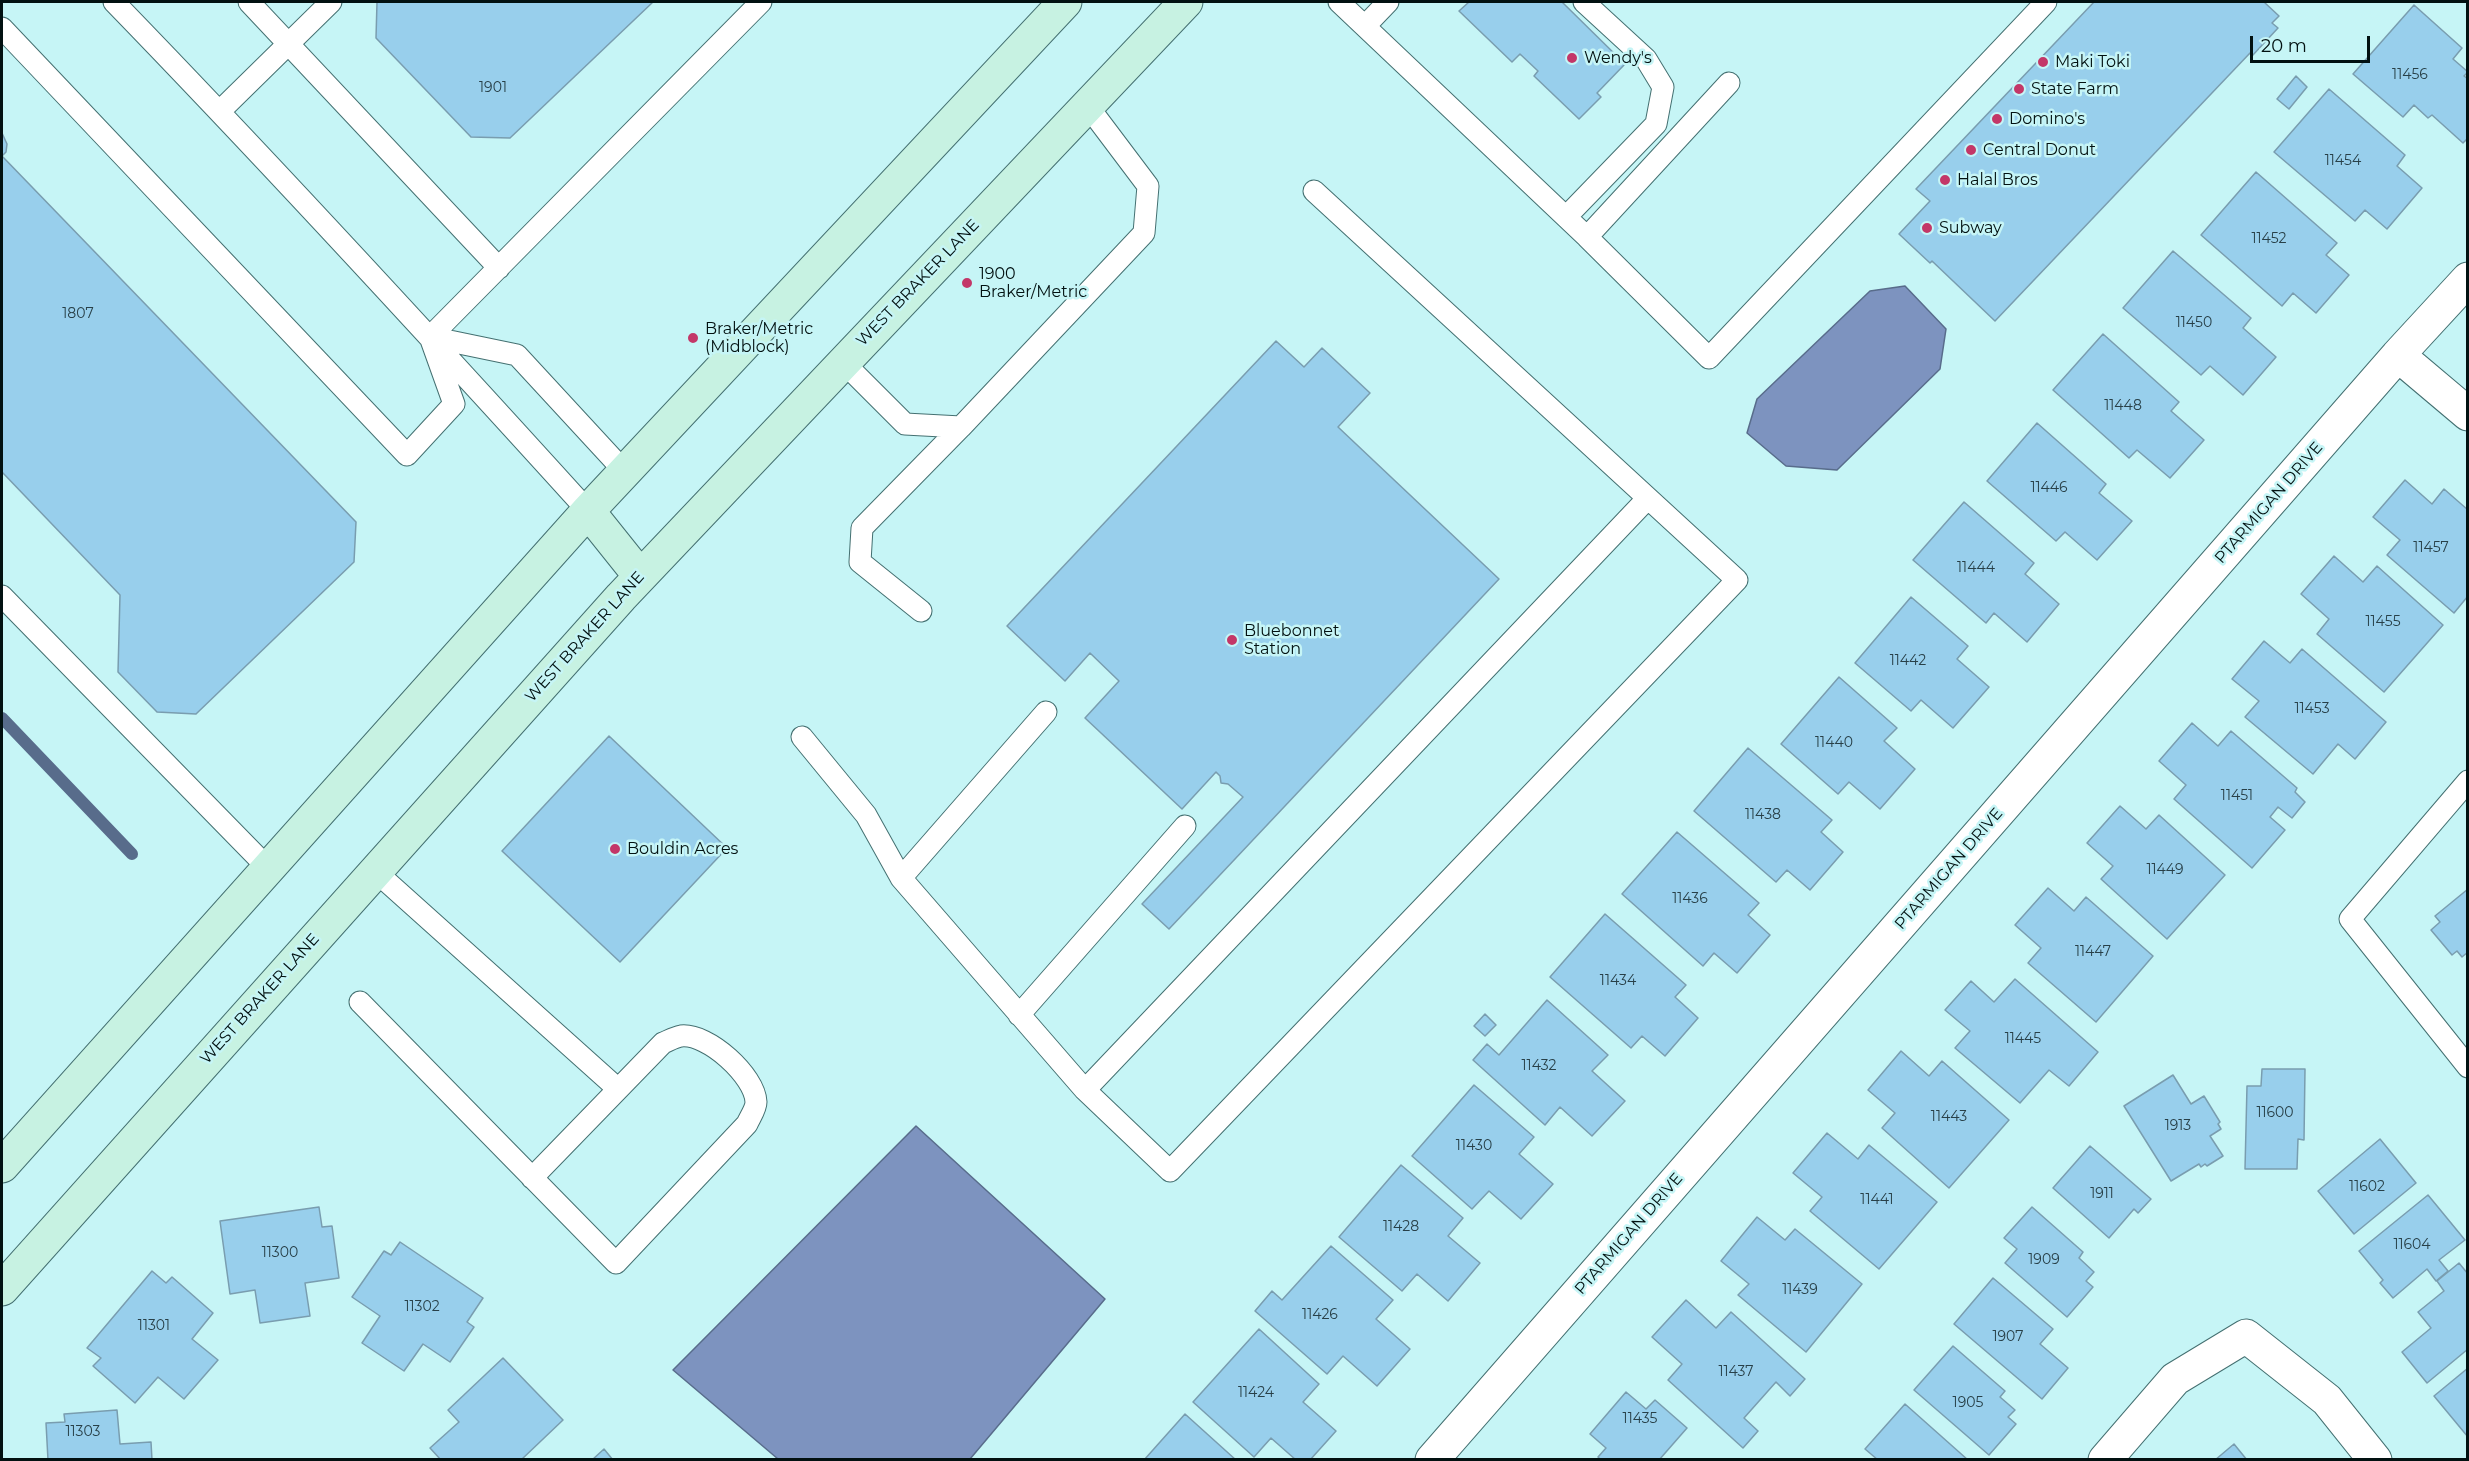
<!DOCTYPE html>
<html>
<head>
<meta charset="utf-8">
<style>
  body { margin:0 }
  #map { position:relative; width:2469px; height:1461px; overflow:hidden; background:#c6f5f6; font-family:Montserrat,sans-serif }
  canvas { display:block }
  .frame { position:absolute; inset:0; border:3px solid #021111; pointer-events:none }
  .scale { position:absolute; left:2250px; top:36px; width:120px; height:27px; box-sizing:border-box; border:3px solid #021111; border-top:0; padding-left:8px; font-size:18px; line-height:21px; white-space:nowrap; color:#021111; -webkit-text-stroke:4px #c6f5f6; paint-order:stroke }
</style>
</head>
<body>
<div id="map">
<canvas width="2469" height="1461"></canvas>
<div class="frame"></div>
<div class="scale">20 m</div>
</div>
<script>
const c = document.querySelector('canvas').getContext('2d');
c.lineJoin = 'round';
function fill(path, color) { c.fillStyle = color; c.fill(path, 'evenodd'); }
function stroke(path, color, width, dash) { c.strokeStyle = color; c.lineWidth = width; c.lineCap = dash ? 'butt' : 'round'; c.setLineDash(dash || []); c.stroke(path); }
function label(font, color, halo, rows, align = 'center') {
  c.font = font + ' Montserrat,sans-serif'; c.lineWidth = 5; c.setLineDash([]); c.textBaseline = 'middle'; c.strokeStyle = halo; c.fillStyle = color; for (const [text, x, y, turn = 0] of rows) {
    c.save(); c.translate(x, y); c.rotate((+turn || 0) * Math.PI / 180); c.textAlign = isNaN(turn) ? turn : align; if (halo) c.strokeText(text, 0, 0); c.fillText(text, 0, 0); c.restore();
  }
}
const water = new Path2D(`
  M 1905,286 L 1946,329 L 1940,369 L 1837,470 L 1786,466 L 1747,433 L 1757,399 L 1870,291 Z
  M 916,1126 L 1105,1299 L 970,1459 L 778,1459 L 673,1370 Z`);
const stream = new Path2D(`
  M 2,718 L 132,854`);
const building = new Path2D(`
  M 377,2 L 653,2 L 510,138 L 471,137 L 376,38 Z
  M 1469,2 L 1562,2 L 1625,64 L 1597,93 L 1601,97 L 1579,119 L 1534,76 L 1538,71 L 1520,54 L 1512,62 L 1459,11 Z
  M 2094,2 L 2264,2 L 2279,16 L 2272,23 L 2278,28 L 2252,56 L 2250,53 L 1995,321 L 1932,261 L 1930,263 L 1899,234 L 1930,201 L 1916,189 Z
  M 2414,5 L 2462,48 L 2453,59 L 2468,72 L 2464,76 L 2468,79 L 2468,138 L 2463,143 L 2432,115 L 2428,118 L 2414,105 L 2403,117 L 2353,74 Z
  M 2296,76 L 2307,87 L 2289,109 L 2277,99 Z
  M 2329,89 L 2405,155 L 2397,166 L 2422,188 L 2387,229 L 2365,210 L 2355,221 L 2274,152 Z
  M 2,133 L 7,144 L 6,152 L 2,156 L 356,522 L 354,562 L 196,714 L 157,712 L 118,672 L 120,595 L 2,472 Z
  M 2256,172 L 2337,243 L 2326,255 L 2349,275 L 2316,313 L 2293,293 L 2282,306 L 2201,235 Z
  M 2173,251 L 2251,318 L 2243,328 L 2276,357 L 2243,395 L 2210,366 L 2201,375 L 2123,308 Z
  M 2103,334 L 2179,402 L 2171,411 L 2204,440 L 2170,478 L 2137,450 L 2129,458 L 2053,390 Z
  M 1276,341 L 1304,367 L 1322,348 L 1370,393 L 1338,427 L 1499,579 L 1169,929 L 1142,904 L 1243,797 L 1228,784 L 1221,783 L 1220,776 L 1216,772 L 1182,809 L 1085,718 L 1119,681 L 1090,653 L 1065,681 L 1007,626 Z
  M 2037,423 L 2106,484 L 2099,493 L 2132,521 L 2097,560 L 2065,532 L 2056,541 L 1987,481 Z
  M 2405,480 L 2432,504 L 2444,489 L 2468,510 L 2468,596 L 2454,613 L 2387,555 L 2400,540 L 2373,517 Z
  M 1964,502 L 2034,563 L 2025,574 L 2059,604 L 2027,642 L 1994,613 L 1986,623 L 1913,560 Z
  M 2334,556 L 2363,582 L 2377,566 L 2443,625 L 2384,692 L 2317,634 L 2329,619 L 2301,594 Z
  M 1911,597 L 1968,646 L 1957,659 L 1989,687 L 1953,728 L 1921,700 L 1911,711 L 1855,663 Z
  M 2264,641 L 2290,663 L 2302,649 L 2386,722 L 2355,759 L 2338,744 L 2313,774 L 2245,717 L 2259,701 L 2232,679 Z
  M 1839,677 L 1897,728 L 1884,741 L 1915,769 L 1880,809 L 1849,782 L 1838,794 L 1781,744 Z
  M 2192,723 L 2218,746 L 2231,731 L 2297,788 L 2295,792 L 2305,802 L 2292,818 L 2278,807 L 2270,817 L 2285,830 L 2252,868 L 2174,799 L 2186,785 L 2159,761 Z
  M 609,736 L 727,848 L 620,962 L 502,851 Z
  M 1748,748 L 1832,820 L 1821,832 L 1843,852 L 1810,890 L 1787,870 L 1776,882 L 1694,811 Z
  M 2120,806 L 2146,829 L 2159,815 L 2225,875 L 2167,939 L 2101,879 L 2113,866 L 2087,843 Z
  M 1677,832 L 1759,903 L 1748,915 L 1770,935 L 1737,973 L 1714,953 L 1703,966 L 1622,894 Z
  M 2048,888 L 2074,911 L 2086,897 L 2153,956 L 2096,1022 L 2028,963 L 2041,948 L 2015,925 Z
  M 2468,889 L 2468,952 L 2462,957 L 2457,951 L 2452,955 L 2431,930 L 2440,922 L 2435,916 Z
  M 1605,914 L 1686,985 L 1675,997 L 1698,1018 L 1665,1056 L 1642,1036 L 1631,1048 L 1550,977 Z
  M 2015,979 L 2098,1052 L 2069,1086 L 2049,1070 L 2020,1103 L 1955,1048 L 1970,1031 L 1945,1010 L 1971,981 L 1994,1002 Z
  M 1547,1000 L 1608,1055 L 1592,1071 L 1625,1101 L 1592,1136 L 1560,1107 L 1545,1125 L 1473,1060 L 1487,1044 L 1499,1055 Z
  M 1485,1014 L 1496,1025 L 1485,1036 L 1474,1026 Z
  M 1901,1051 L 1929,1076 L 1942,1061 L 2009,1120 L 1949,1188 L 1882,1128 L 1895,1113 L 1868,1090 Z
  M 2262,1069 L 2305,1069 L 2304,1140 L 2298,1139 L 2297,1169 L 2245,1169 L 2247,1086 L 2261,1086 Z
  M 2173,1075 L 2191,1104 L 2204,1096 L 2220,1122 L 2218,1124 L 2221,1129 L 2210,1136 L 2223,1156 L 2207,1166 L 2205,1164 L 2201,1167 L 2199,1164 L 2171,1181 L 2124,1106 Z
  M 1474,1085 L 1534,1137 L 1519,1154 L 1553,1184 L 1521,1219 L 1489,1191 L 1472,1209 L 1412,1156 Z
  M 1827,1133 L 1858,1159 L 1869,1145 L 1937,1202 L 1879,1269 L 1810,1211 L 1822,1197 L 1793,1173 Z
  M 2380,1139 L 2416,1183 L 2354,1234 L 2318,1191 Z
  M 2090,1146 L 2151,1199 L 2138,1213 L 2134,1209 L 2109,1238 L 2053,1188 Z
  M 1401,1165 L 1463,1218 L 1448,1236 L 1480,1263 L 1448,1301 L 1417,1274 L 1402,1291 L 1339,1237 Z
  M 2428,1195 L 2465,1240 L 2439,1260 L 2448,1271 L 2436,1281 L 2427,1269 L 2393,1298 L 2380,1283 L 2383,1280 L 2359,1251 Z
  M 319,1207 L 322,1227 L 332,1226 L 339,1278 L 305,1283 L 310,1316 L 260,1323 L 255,1290 L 230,1294 L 220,1221 Z
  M 2032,1207 L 2083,1252 L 2079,1258 L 2094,1272 L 2086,1281 L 2093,1287 L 2067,1317 L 2005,1263 L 2017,1249 L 2004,1238 Z
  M 1757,1217 L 1785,1240 L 1795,1229 L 1862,1284 L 1806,1352 L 1738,1295 L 1749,1284 L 1721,1261 Z
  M 400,1242 L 483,1298 L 467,1322 L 474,1327 L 450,1362 L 423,1344 L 404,1371 L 362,1343 L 380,1316 L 352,1297 L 384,1251 L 391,1255 Z
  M 1331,1246 L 1393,1300 L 1376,1319 L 1410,1349 L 1377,1386 L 1343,1356 L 1327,1374 L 1255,1311 L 1272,1291 L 1282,1300 Z
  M 2459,1263 L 2468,1274 L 2468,1349 L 2427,1383 L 2402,1352 L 2431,1328 L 2418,1312 L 2444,1291 L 2437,1281 Z
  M 152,1271 L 166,1283 L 172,1277 L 213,1313 L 192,1339 L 218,1360 L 184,1399 L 158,1377 L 135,1403 L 93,1366 L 101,1358 L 87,1348 Z
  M 1993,1278 L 2053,1329 L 2040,1344 L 2068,1368 L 2042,1399 L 1954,1324 Z
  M 1686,1300 L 1716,1328 L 1731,1312 L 1805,1379 L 1790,1396 L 1776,1382 L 1744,1418 L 1758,1431 L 1743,1448 L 1668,1380 L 1682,1364 L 1652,1337 Z
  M 1259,1329 L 1319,1384 L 1303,1402 L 1336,1431 L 1310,1460 L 1296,1460 L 1271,1438 L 1254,1457 L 1193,1402 Z
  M 1953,1346 L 2005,1391 L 2000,1397 L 2015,1410 L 2008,1417 L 2016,1424 L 1989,1455 L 1914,1390 Z
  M 503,1358 L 563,1420 L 521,1460 L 441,1460 L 430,1448 L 459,1422 L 448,1410 Z
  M 2468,1368 L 2468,1437 L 2434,1396 Z
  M 1626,1392 L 1646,1409 L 1655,1400 L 1687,1428 L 1659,1460 L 1601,1460 L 1598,1457 L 1606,1448 L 1590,1434 Z
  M 1905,1404 L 1968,1460 L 1878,1460 L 1865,1449 Z
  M 117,1410 L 120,1444 L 151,1442 L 152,1460 L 48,1460 L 46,1423 L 65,1422 L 64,1414 Z
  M 1185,1414 L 1236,1460 L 1144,1460 Z
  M 2234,1444 L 2247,1460 L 2215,1460 Z
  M 604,1449 L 613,1460 L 592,1460 Z`);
const lane = new Path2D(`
  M 114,2 C 275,168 432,339 588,511
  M 249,2 L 499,268
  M 1339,2 L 1587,237 L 1709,358 L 2046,2
  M 1365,26 L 1388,2
  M 2,28 L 407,455 L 454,404 L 430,337
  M 220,111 L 331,2
  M 1566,217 L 1656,124 L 1663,87 L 1646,59 L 1584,2
  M 1587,237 L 1729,83
  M 430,337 L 761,2
  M 430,337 L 517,355 L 625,472
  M 843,362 L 905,424 L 961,427 L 1144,233 L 1148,186 L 1087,105
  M 2,596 L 268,868
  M 921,611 L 860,562 L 862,528 L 961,427
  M 802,737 L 866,815 L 901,878 L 1085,1090 L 1170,1171 L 1737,580 L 1314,191
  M 2468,781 L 2350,919 L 2468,1067
  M 375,871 L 618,1089
  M 901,878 L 1046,712
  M 360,1002 L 616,1263 L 747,1124 C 750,1117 756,1109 756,1102 C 755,1076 708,1033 681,1036 C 675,1037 668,1041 663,1043 L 532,1178
  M 1019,1015 L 1185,826
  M 1085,1090 L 1648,498`);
const street = new Path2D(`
  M 2398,355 L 2468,414
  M 1432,1460 L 2398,355 L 2468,279
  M 2105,1460 L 2175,1379 L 2246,1336 L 2327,1400 L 2375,1460`);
const secondary = new Path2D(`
  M 588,511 L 640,576
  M 2,1166 L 588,511 L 1065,2
  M 2,1289 L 621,597 L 1186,2`);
const markers = [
  [1572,58,6,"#c33768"],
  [2043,62,6,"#c33768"],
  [2019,89,6,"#c33768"],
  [1997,119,6,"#c33768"],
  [1971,150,6,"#c33768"],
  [1945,180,6,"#c33768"],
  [1927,228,6,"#c33768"],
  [967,283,6,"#c33768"],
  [693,338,6,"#c33768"],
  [1232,640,6,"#c33768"],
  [615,849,6,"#c33768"]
];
const numberNames = [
  ["11456",2410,75],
  ["1901",493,88],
  ["11454",2343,161],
  ["11452",2269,239],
  ["1807",78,314],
  ["11450",2194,323],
  ["11448",2123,406],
  ["11446",2049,488],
  ["11457",2431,548],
  ["11444",1976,568],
  ["11455",2383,622],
  ["11442",1908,661],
  ["11453",2312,709],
  ["11440",1834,743],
  ["11451",2237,796],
  ["11438",1763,815],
  ["11449",2165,870],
  ["11436",1690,899],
  ["11447",2093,952],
  ["11434",1618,981],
  ["11445",2023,1039],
  ["11432",1539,1066],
  ["11600",2275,1113],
  ["11443",1949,1117],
  ["1913",2178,1126],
  ["11430",1474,1146],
  ["11602",2367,1187],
  ["1911",2102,1194],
  ["11441",1877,1200],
  ["11428",1401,1227],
  ["11604",2412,1245],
  ["11300",280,1253],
  ["1909",2044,1260],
  ["11439",1800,1290],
  ["11302",422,1307],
  ["11426",1320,1315],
  ["11301",154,1326],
  ["1907",2008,1337],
  ["11437",1736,1372],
  ["11424",1256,1393],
  ["1905",1968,1403],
  ["11435",1640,1419],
  ["11303",83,1432]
];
const poiNames = [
  ["Wendy's",1584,58],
  ["Maki Toki",2055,62],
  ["State Farm",2031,89],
  ["Domino's",2009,119],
  ["Central Donut",1983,150],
  ["Halal Bros",1957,180],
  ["Subway",1939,228],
  ["1900",979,274],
  ["Braker/Metric",979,292],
  ["Braker/Metric",705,329],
  ["(Midblock)",705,347],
  ["Bluebonnet",1244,631],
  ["Station",1244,649],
  ["Bouldin Acres",627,849]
];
const streetNames = [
  ["WEST BRAKER LANE",918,283,-46],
  ["PTARMIGAN DRIVE",2269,503,-49],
  ["WEST BRAKER LANE",585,637,-48],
  ["PTARMIGAN DRIVE",1949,869,-49],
  ["WEST BRAKER LANE",260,999,-48],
  ["PTARMIGAN DRIVE",1629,1234,-49]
];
fill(water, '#7d93bf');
stroke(water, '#586c8b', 1.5);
stroke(stream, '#586c8b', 12);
fill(building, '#98cfec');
stroke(building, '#799daf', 1.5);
stroke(lane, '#447071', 23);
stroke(street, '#447071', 35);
stroke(secondary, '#447071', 35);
stroke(lane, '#fff', 21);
stroke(street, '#fff', 33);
stroke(secondary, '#c7f2e2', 33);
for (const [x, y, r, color] of markers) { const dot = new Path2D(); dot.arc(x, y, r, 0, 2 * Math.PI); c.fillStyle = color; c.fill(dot); stroke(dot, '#c6f5f6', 2); }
label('14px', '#284048', null, numberNames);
label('16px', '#021111', '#c6f5f6', poiNames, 'left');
label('16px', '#021111', '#c6f5f6', streetNames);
</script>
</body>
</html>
